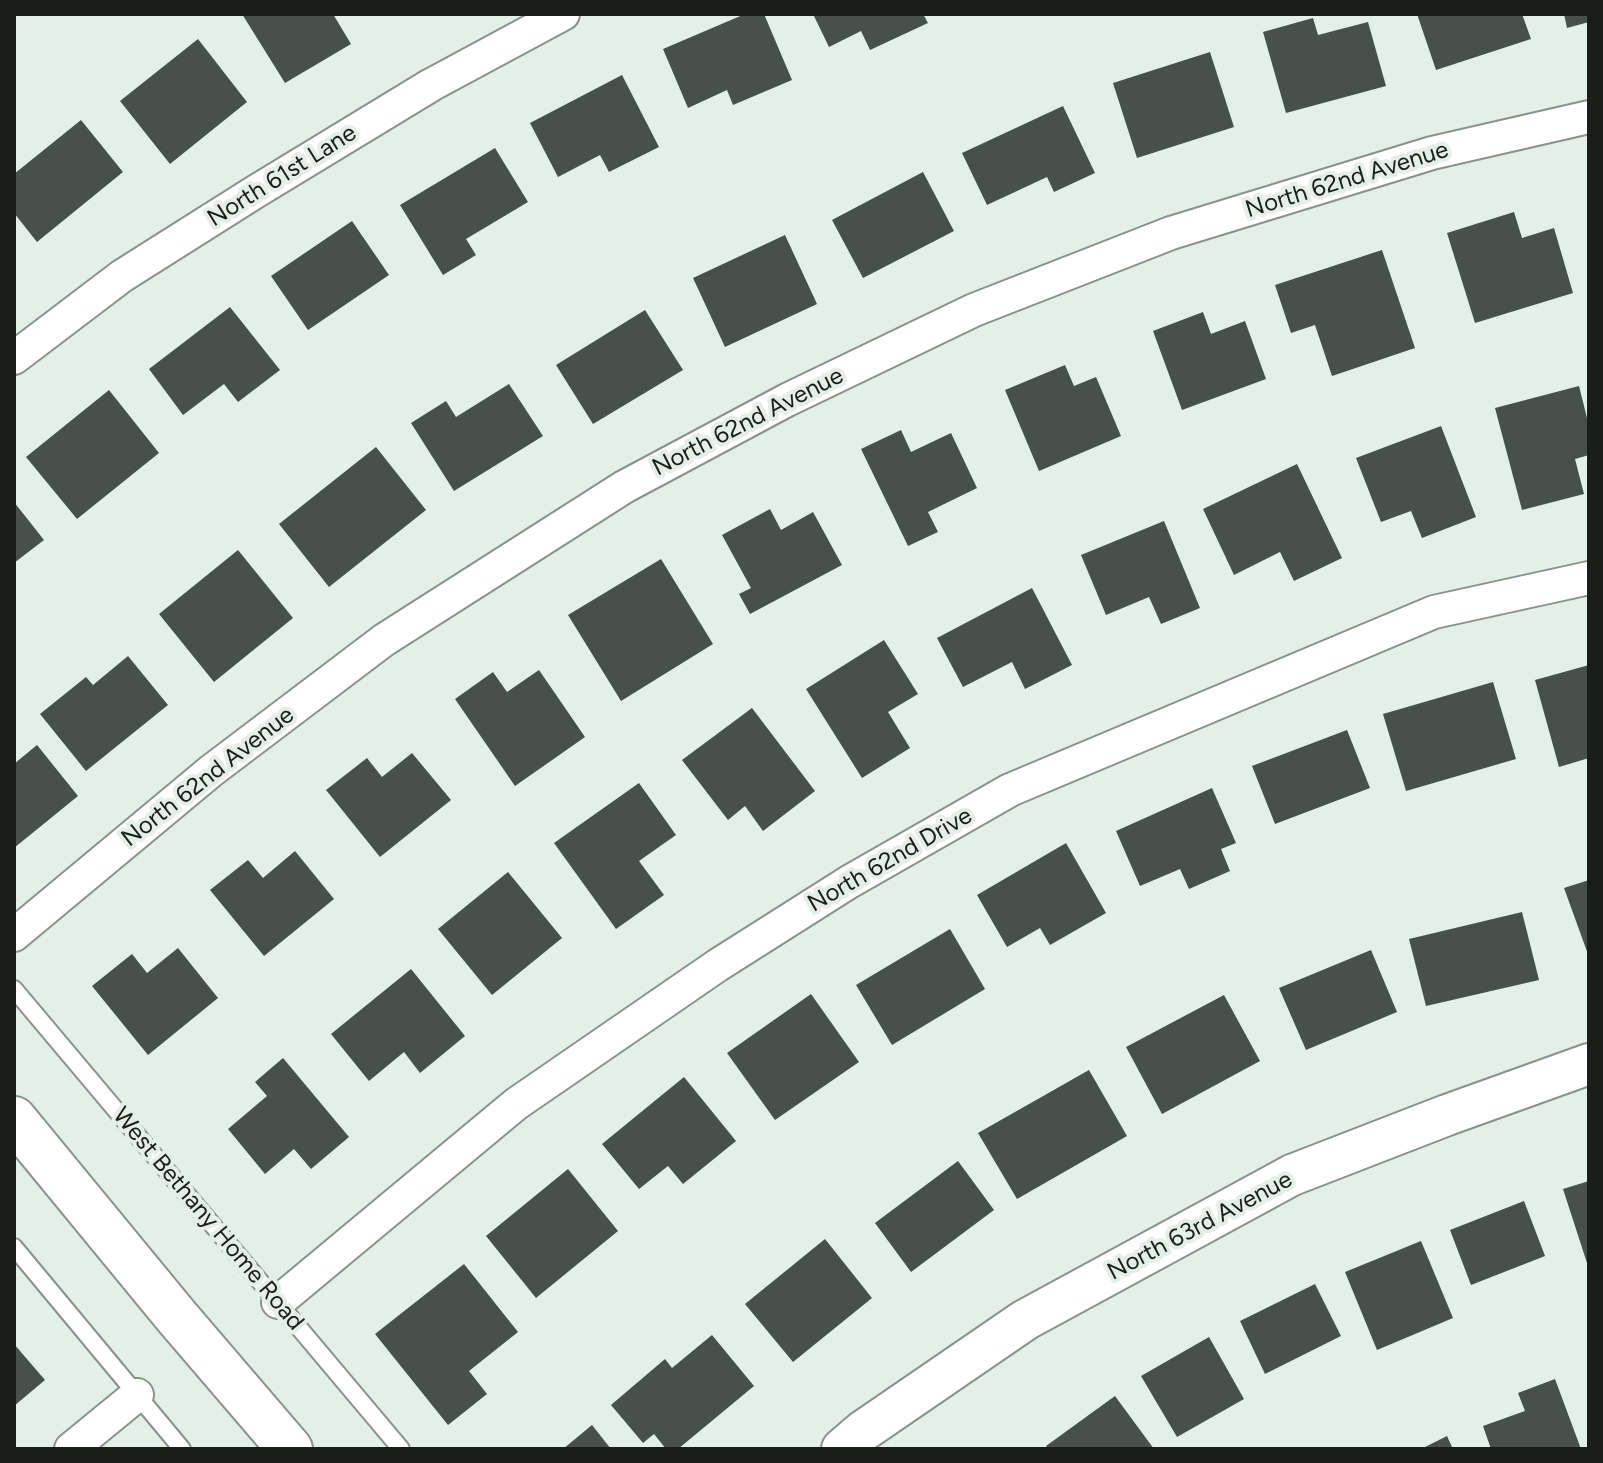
<!DOCTYPE html>
<html>
<head>
<meta charset="utf-8">
<style>
  body { margin:0 }
  #map { position:relative; width:1603px; height:1463px; overflow:hidden; background:#e4efe7; font-family:Figtree,sans-serif }
  canvas { display:block }
  .frame { position:absolute; inset:0; border:16px solid #1a1e1b; pointer-events:none }
</style>
</head>
<body>
<div id="map">
<canvas width="1603" height="1463"></canvas>
<div class="frame"></div>
</div>
<script>
const c = document.querySelector('canvas').getContext('2d');
c.lineJoin = 'round';
function fill(path, color) { c.fillStyle = color; c.fill(path, 'evenodd'); }
function stroke(path, color, width, dash) { c.strokeStyle = color; c.lineWidth = width; c.lineCap = dash ? 'butt' : 'round'; c.setLineDash(dash || []); c.stroke(path); }
function label(font, color, halo, rows, align = 'center') {
  c.font = font + ' Figtree,sans-serif'; c.lineWidth = 8; c.setLineDash([]); c.textBaseline = 'middle'; c.strokeStyle = halo; c.fillStyle = color; for (const [text, x, y, turn = 0] of rows) {
    c.save(); c.translate(x, y); c.rotate((+turn || 0) * Math.PI / 180); c.textAlign = isNaN(turn) ? turn : align; if (halo) c.strokeText(text, 0, 0); c.fillText(text, 0, 0); c.restore();
  }
}
const building = new Path2D(`
  M 242,14 L 333,14 L 351,44 L 285,83 Z
  M 745,14 L 764,14 L 792,80 L 733,105 L 727,90 L 688,108 L 663,49 Z
  M 813,14 L 923,14 L 928,23 L 870,50 L 861,31 L 829,47 Z
  M 1417,14 L 1522,14 L 1531,39 L 1436,70 Z
  M 1564,14 L 1589,14 L 1589,22 L 1567,28 Z
  M 1313,18 L 1318,35 L 1368,22 L 1386,86 L 1286,113 L 1263,32 Z
  M 198,39 L 247,102 L 170,164 L 120,101 Z
  M 1210,52 L 1234,127 L 1137,158 L 1113,83 Z
  M 622,75 L 659,147 L 609,172 L 600,155 L 558,177 L 530,123 Z
  M 1063,106 L 1095,173 L 1054,192 L 1047,177 L 987,205 L 962,153 Z
  M 81,120 L 123,172 L 37,242 L 14,213 L 14,174 Z
  M 495,148 L 528,202 L 466,239 L 476,255 L 443,275 L 400,205 Z
  M 923,172 L 954,231 L 863,278 L 832,220 Z
  M 1514,212 L 1522,238 L 1554,228 L 1573,293 L 1475,323 L 1447,233 Z
  M 352,221 L 389,275 L 308,330 L 271,276 Z
  M 785,235 L 817,304 L 725,347 L 693,278 Z
  M 1382,250 L 1415,348 L 1332,376 L 1315,325 L 1291,333 L 1275,285 Z
  M 230,307 L 280,370 L 238,402 L 224,384 L 183,415 L 149,369 Z
  M 645,310 L 683,370 L 593,424 L 556,365 Z
  M 1203,312 L 1211,334 L 1245,321 L 1266,379 L 1182,410 L 1153,331 Z
  M 1065,365 L 1074,386 L 1096,377 L 1121,436 L 1039,471 L 1005,390 Z
  M 509,384 L 543,436 L 454,491 L 411,423 L 446,401 L 456,417 Z
  M 1579,386 L 1589,426 L 1589,455 L 1575,459 L 1584,494 L 1522,510 L 1495,408 Z
  M 109,390 L 159,453 L 77,519 L 26,457 Z
  M 1441,426 L 1476,517 L 1422,538 L 1411,511 L 1381,522 L 1356,458 Z
  M 901,430 L 911,452 L 951,433 L 977,488 L 928,512 L 938,532 L 908,546 L 861,449 Z
  M 376,447 L 426,510 L 329,587 L 279,524 Z
  M 1297,464 L 1342,558 L 1294,581 L 1280,552 L 1234,575 L 1203,509 Z
  M 14,502 L 44,540 L 14,563 Z
  M 770,509 L 781,530 L 813,512 L 842,565 L 750,614 L 739,594 L 751,588 L 722,535 Z
  M 1164,521 L 1200,608 L 1161,624 L 1149,597 L 1106,615 L 1081,555 Z
  M 238,550 L 293,618 L 214,682 L 159,614 Z
  M 661,559 L 713,644 L 621,701 L 568,615 Z
  M 1032,588 L 1072,665 L 1025,689 L 1012,662 L 963,687 L 937,638 Z
  M 884,640 L 918,694 L 888,712 L 910,748 L 862,778 L 806,689 Z
  M 128,656 L 168,705 L 86,771 L 40,714 L 86,677 L 93,685 Z
  M 1589,665 L 1589,758 L 1559,767 L 1535,680 Z
  M 539,670 L 585,737 L 515,786 L 455,699 L 493,672 L 507,692 Z
  M 1493,682 L 1516,759 L 1406,791 L 1383,714 Z
  M 752,708 L 815,791 L 763,831 L 745,806 L 728,820 L 682,760 Z
  M 1347,730 L 1370,788 L 1275,824 L 1252,766 Z
  M 37,745 L 78,796 L 14,848 L 14,764 Z
  M 412,753 L 451,800 L 380,857 L 326,790 L 367,758 L 382,777 Z
  M 639,783 L 676,835 L 639,861 L 664,895 L 616,929 L 554,843 Z
  M 1212,788 L 1236,843 L 1221,849 L 1230,871 L 1189,889 L 1180,869 L 1140,886 L 1116,831 Z
  M 1066,843 L 1106,913 L 1050,945 L 1040,928 L 1007,947 L 977,895 Z
  M 295,851 L 334,899 L 264,956 L 210,890 L 248,860 L 263,878 Z
  M 508,872 L 562,938 L 492,995 L 438,929 Z
  M 1589,880 L 1589,957 L 1564,888 Z
  M 1522,912 L 1539,980 L 1426,1006 L 1409,939 Z
  M 950,929 L 985,989 L 892,1045 L 856,985 Z
  M 178,948 L 218,998 L 148,1055 L 92,986 L 132,954 L 147,973 Z
  M 1371,950 L 1397,1012 L 1306,1050 L 1279,988 Z
  M 411,969 L 465,1036 L 420,1073 L 404,1052 L 369,1081 L 331,1034 Z
  M 811,994 L 859,1062 L 775,1120 L 727,1053 Z
  M 1224,995 L 1260,1061 L 1162,1114 L 1126,1047 Z
  M 283,1058 L 349,1137 L 311,1169 L 294,1149 L 265,1174 L 228,1129 L 267,1096 L 255,1082 Z
  M 1089,1070 L 1127,1136 L 1017,1199 L 978,1133 Z
  M 684,1077 L 736,1141 L 683,1184 L 668,1166 L 639,1189 L 602,1144 Z
  M 958,1161 L 994,1210 L 911,1272 L 875,1223 Z
  M 568,1169 L 618,1231 L 536,1298 L 486,1236 Z
  M 1589,1181 L 1589,1262 L 1587,1263 L 1563,1189 Z
  M 1524,1201 L 1545,1256 L 1471,1285 L 1450,1230 Z
  M 825,1239 L 872,1298 L 793,1362 L 745,1304 Z
  M 1421,1241 L 1453,1318 L 1377,1350 L 1345,1272 Z
  M 464,1264 L 518,1332 L 469,1371 L 487,1394 L 448,1425 L 375,1334 Z
  M 1315,1284 L 1341,1336 L 1265,1374 L 1240,1321 Z
  M 712,1335 L 754,1386 L 678,1449 L 666,1449 L 654,1434 L 643,1443 L 611,1405 L 665,1359 L 672,1368 Z
  M 1209,1337 L 1244,1399 L 1177,1437 L 1141,1376 Z
  M 14,1344 L 45,1380 L 14,1406 Z
  M 1555,1379 L 1581,1449 L 1491,1449 L 1483,1426 L 1525,1411 L 1518,1393 Z
  M 1115,1396 L 1154,1449 L 1048,1449 L 1046,1446 Z
  M 592,1425 L 611,1449 L 563,1449 Z
  M 1447,1436 L 1453,1449 L 1421,1449 Z`);
const service = new Path2D(`
  M 14,989 L 401,1449
  M 14,1247 L 182,1449`);
const minor = new Path2D(`
  M 14,358 L 122,276 L 255,192 L 431,85 L 563,14
  M 14,935 L 211,771 L 384,640 L 624,487 L 787,400 L 974,310 L 1171,233 L 1432,153 L 1589,117
  M 278,1302 L 516,1104 L 718,965 L 849,882 L 1010,790 L 1434,612 L 1589,578
  M 71,1449 L 137,1395`);
const tertiary = new Path2D(`
  M 842,1449 L 863,1431 L 1025,1320 L 1292,1175 L 1447,1115 L 1589,1064`);
const secondary = new Path2D(`
  M 14,1119 L 176,1316 L 290,1449`);
const streetNames = [
  ["North 61st Lane",282,176,-32],
  ["North 62nd Avenue",1347,180,-17],
  ["North 62nd Avenue",748,422,-27],
  ["North 62nd Avenue",208,777,-38],
  ["North 62nd Drive",890,860,-30],
  ["West Bethany Home Road",208,1219,50],
  ["North 63rd Avenue",1200,1226,-28]
];
fill(building, '#475049');
stroke(service, '#88938b', 20);
stroke(minor, '#88938b', 36);
stroke(tertiary, '#88938b', 44);
stroke(secondary, '#88938b', 48);
stroke(service, '#fff', 16);
stroke(minor, '#fff', 32);
stroke(tertiary, '#fff', 40);
stroke(secondary, '#fff', 44);
label('24px', '#1a1e1b', '#e4efe7', streetNames);
</script>
</body>
</html>
